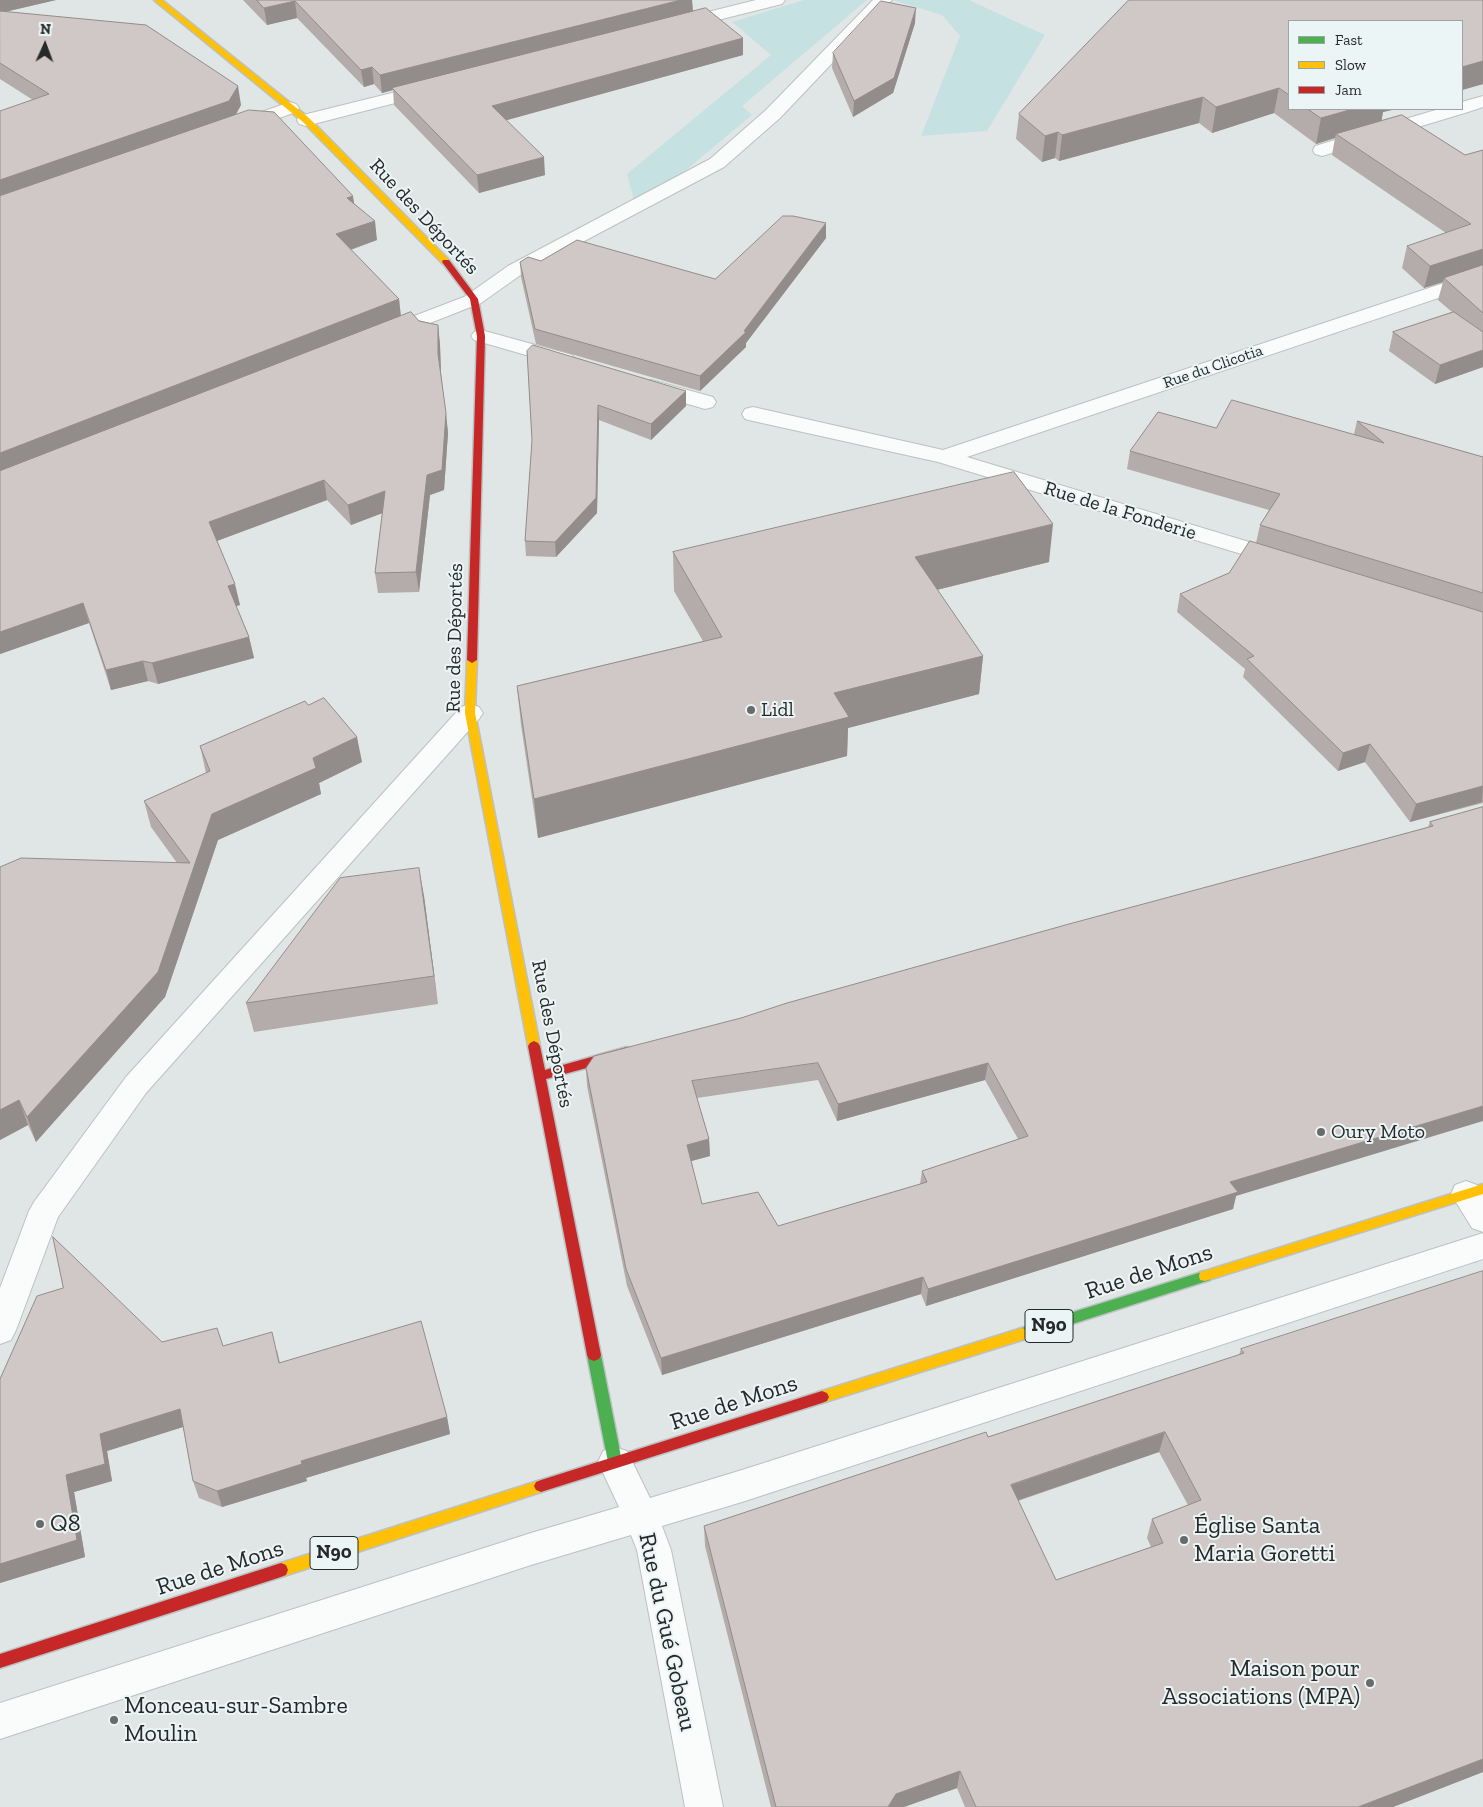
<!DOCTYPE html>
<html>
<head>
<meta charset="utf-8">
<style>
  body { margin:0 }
  #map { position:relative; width:1483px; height:1807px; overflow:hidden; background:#e0e6e6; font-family:"Zilla Slab",serif }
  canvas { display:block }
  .legend { position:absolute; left:1288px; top:20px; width:175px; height:90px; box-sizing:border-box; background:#ecf5f5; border:1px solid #9ca3a3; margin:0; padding:6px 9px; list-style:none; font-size:15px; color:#252929 }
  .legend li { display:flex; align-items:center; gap:10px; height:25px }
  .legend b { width:25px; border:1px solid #9ca3a3 }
  .north { position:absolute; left:20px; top:20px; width:50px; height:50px; -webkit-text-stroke:4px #ecf5f5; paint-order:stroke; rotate:2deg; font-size:14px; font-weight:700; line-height:20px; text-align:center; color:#252929 }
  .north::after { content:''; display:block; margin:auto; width:18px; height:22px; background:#252929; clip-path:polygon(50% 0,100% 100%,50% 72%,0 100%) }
</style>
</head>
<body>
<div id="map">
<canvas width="1483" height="1807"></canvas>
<ul class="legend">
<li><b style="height:6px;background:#4caf50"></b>Fast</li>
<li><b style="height:6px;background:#ffc107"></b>Slow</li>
<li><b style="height:6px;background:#c62828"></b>Jam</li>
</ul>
<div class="north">N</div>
</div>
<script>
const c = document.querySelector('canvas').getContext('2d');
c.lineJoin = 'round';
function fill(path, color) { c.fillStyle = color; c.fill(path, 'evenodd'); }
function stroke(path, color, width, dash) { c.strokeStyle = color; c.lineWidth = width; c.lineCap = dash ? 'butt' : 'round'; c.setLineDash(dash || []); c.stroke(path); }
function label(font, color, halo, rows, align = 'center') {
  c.font = font + ' "Zilla Slab",serif'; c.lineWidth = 4; c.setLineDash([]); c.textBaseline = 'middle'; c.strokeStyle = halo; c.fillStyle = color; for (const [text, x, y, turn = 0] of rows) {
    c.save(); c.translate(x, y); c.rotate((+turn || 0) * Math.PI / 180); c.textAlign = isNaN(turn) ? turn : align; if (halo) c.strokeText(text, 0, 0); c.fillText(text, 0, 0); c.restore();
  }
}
const green = new Path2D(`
  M 804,0 L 867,0 L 742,106 L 752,115 L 674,180 L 634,200 L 627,174 L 771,55 L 732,22 Z
  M 892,0 L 969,0 L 1045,35 L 987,131 L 921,136 L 960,36 L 942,15 Z`);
const lane = new Path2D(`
  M 873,0 L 892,0 L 780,118 L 724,167 L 522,274 L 481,303 L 474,305 L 467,303 L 464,299 L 467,295 L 508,266 L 710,159 L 766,110 Z
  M 470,704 L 479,707 L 483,713 L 479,719 L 146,1093 L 58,1217 L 16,1330 L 11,1340 L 0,1344 L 0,1288 L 29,1211 L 34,1202 L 126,1077 L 461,707 Z
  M 1466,1181 L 1477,1185 L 1483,1194 L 1483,1232 L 1472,1228 L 1451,1194 L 1455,1185 Z
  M 1483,1233 L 1483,1259 L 742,1502 L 662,1526 L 671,1550 L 723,1807 L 685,1807 L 637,1550 L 631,1535 L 531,1565 L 0,1739 L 0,1703 L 531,1533 L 619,1507 L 598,1462 L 603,1451 L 615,1447 L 627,1451 L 650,1498 L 742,1470 Z`);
const street = new Path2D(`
  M 756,0 L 785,0 L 782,4 L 678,30 L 672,29 L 669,25 L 672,21 Z
  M 428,84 L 434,85 L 437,89 L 434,93 L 306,126 L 299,124 L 297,120 L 299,116 Z
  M 1483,96 L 1483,107 L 1468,112 L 1322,156 L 1315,154 L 1313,150 L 1315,146 L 1439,109 L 1462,109 L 1462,102 Z
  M 290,102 L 296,104 L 299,108 L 296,112 L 240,132 L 233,130 L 231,126 L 233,122 Z
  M 1483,270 L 1483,283 L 967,457 L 1289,554 L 1293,559 L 1289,564 L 1281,566 L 938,462 L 753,421 L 745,419 L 742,414 L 745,409 L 753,407 L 943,450 Z
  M 474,293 L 481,295 L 484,299 L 481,303 L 392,338 L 385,340 L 378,338 L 375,334 L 378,330 Z
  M 481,330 L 572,355 L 575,360 L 572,365 L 564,366 L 474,340 L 471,336 L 474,332 Z
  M 651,380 L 713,397 L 716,402 L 713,407 L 705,409 L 643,391 L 640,386 L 643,381 Z`);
const fast = new Path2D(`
  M 1205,1271 L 1210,1272 L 1211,1276 L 1210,1280 L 1022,1340 L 1017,1338 L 1015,1334 L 1017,1330 L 1022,1328 Z
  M 594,1349 L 599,1351 L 601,1355 L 622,1462 L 620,1466 L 615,1468 L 610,1466 L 608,1462 L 587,1355 L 589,1351 Z`);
const slow = new Path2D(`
  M 154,0 L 162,0 L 309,118 L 449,260 L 449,264 L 443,264 L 303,122 Z
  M 472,657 L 477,660 L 475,713 L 540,1046 L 538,1049 L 530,1049 L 528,1046 L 465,713 L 467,660 Z
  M 1483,1184 L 1483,1194 L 1205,1281 L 1200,1280 L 1199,1276 L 1200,1272 L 1205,1271 Z
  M 1022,1328 L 1027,1330 L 1029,1334 L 1027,1338 L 1022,1340 L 822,1403 L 817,1401 L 815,1397 L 817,1393 L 822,1391 Z
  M 541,1480 L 546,1482 L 548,1486 L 546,1490 L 541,1492 L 281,1577 L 276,1575 L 274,1570 L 276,1565 L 281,1563 Z`);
const jam = new Path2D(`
  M 443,260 L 449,260 L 478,299 L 485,336 L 477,660 L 472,663 L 467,660 L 477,336 L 470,299 L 442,262 Z
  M 534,1041 L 538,1043 L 540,1046 L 545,1070 L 627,1047 L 631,1049 L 633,1052 L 631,1055 L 627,1057 L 546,1079 L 601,1355 L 599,1359 L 594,1361 L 589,1359 L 587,1355 L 528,1046 L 530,1043 Z
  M 822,1391 L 827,1393 L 829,1397 L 827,1401 L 822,1403 L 541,1492 L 536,1490 L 534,1486 L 536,1482 L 541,1480 Z
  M 281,1563 L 286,1565 L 288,1570 L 286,1575 L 281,1577 L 0,1668 L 0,1654 Z`);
const wall = new Path2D(`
  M 0,0 L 56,0 L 5,12 L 241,105 L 235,115 L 355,204 L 377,240 L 351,250 L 399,299 L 401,316 L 438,325 L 440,345 L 441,373 L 448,433 L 444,490 L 430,495 L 419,592 L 378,593 L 375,573 L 382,513 L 351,525 L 327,500 L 217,541 L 240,605 L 236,606 L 249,637 L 254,658 L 158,684 L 148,681 L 111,690 L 89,623 L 0,654 L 33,100 L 0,79 Z
  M 243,0 L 692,0 L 693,12 L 743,55 L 506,120 L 545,175 L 479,193 L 394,105 L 393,90 L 382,93 L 374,84 L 364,87 L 297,18 L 267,25 Z
  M 1129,0 L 1483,0 L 1483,84 L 1462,90 L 1462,21 L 1289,21 L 1289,109 L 1396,109 L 1383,112 L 1381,121 L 1402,115 L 1465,155 L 1483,150 L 1483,367 L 1435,384 L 1389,351 L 1393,332 L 1452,312 L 1438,300 L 1443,282 L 1424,288 L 1402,268 L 1407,246 L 1446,233 L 1332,155 L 1335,138 L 1316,144 L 1274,113 L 1212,133 L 1199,123 L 1059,161 L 1055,158 L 1042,162 L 1016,139 L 1019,114 Z
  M 915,23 L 893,93 L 853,117 L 832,68 L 833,53 Z
  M 826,223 L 826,238 L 746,343 L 746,347 L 700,391 L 536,344 L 521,277 L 520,262 L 541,261 L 715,279 Z
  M 527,351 L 686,391 L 686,406 L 651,440 L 599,420 L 597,513 L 556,557 L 526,556 L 525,541 L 532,440 Z
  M 1357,421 L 1483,457 L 1483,803 L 1410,822 L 1365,762 L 1338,771 L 1243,677 L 1245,669 L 1177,612 L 1180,594 L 1229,573 L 1256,543 L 1260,525 L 1269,510 L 1127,469 L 1130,451 L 1216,428 L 1354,434 Z
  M 673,552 L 1049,562 L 937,590 L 983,656 L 979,694 L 848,728 L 847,756 L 538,838 L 521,725 L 517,686 L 703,641 L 674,591 Z
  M 308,705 L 362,762 L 319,783 L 321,794 L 218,840 L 165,997 L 36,1142 L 28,1125 L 0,1140 L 0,867 L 177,863 L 151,827 L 144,801 L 206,773 L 200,746 Z
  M 1483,807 L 1236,1196 L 1233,1209 L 926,1306 L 921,1294 L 662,1375 L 627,1286 L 587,1086 L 586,1068 L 741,1018 L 1428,827 L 1430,822 ZM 818,1080 L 837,1121 L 985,1080 L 1018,1139 L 922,1171 L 920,1184 L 778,1226 L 702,1204 L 691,1161 L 710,1156 L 709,1139 L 697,1098 Z
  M 424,896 L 438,1004 L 254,1032 L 246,1003 Z
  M 162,1342 L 277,1350 L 280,1363 L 447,1417 L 450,1434 L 306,1478 L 307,1481 L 222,1507 L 199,1498 L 193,1481 L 183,1427 L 107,1451 L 112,1481 L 74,1492 L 85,1557 L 0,1583 L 0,1379 Z
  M 1241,1349 L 1483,1772 L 1393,1807 L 965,1807 L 957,1788 L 904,1807 L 771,1807 L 705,1546 L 704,1526 L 988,1437 L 1239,1355 ZM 1159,1452 L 1188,1505 L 1152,1519 L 1147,1538 L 1151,1547 L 1056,1580 L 1018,1501 Z`);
const shadedWall = new Path2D(`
  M 0,0 L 56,0 L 0,13 Z
  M 681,0 L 692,0 L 693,14 L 392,88 L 393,90 L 382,93 L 380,75 Z
  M 295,1 L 297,18 L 267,25 L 264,8 Z
  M 916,8 L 915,23 L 893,93 L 853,117 L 854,101 Z
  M 743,38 L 743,55 L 493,124 L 492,106 Z
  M 1483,61 L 1483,84 L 1462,90 L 1462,67 Z
  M 372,67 L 374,84 L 364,87 L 361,70 Z
  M 238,86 L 241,105 L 233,120 L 0,201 L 0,180 Z
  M 1279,88 L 1274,113 L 1212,133 L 1216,107 Z
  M 1203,97 L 1199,123 L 1059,161 L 1062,135 Z
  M 1353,109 L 1396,109 L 1383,112 L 1381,124 L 1336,134 L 1335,138 L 1316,144 L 1321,118 Z
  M 1058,132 L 1055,158 L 1042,162 L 1045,136 Z
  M 544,157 L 545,175 L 479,193 L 477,175 Z
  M 353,196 L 356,216 L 347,198 Z
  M 375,221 L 377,240 L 338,254 L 336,234 Z
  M 826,223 L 826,238 L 746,343 L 746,347 L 700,391 L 700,376 L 744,331 Z
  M 1483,249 L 1483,269 L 1444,278 L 1443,282 L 1424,288 L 1430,266 Z
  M 399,299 L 401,319 L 0,476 L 0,453 Z
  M 438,325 L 440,345 L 441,374 L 438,354 Z
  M 1483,350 L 1483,367 L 1435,384 L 1440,365 Z
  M 686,391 L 686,406 L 651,440 L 651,424 Z
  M 598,405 L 599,420 L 597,513 L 556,557 L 555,542 Z
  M 446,413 L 448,433 L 444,490 L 430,495 L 419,592 L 416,572 L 427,475 Z
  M 324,480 L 327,500 L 214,542 L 209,522 Z
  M 385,491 L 388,511 L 351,525 L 348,505 Z
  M 1053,524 L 1049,562 L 912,596 L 915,557 Z
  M 235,584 L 240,605 L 233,607 L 228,586 Z
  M 83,603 L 89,623 L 0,654 L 0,632 Z
  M 249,637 L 254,658 L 158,684 L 152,663 Z
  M 983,656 L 979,694 L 848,728 L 847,756 L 538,838 L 534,799 L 834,693 Z
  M 143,661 L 148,681 L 111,690 L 106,670 Z
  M 357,737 L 362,762 L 319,783 L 321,794 L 218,840 L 165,997 L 36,1142 L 27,1117 L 158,972 L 212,814 L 313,758 Z
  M 1370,744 L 1365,762 L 1338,771 L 1343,753 Z
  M 1483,786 L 1482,802 L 1410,822 L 1416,804 Z
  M 419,868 L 424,896 L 438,1004 L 434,976 Z
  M 988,1063 L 985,1080 L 837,1121 L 838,1104 Z
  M 19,1100 L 28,1125 L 0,1140 L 0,1110 Z
  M 1483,1106 L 1483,1121 L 1236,1196 L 1233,1209 L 926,1306 L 928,1289 L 1230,1182 Z
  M 709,1139 L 710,1156 L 688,1162 L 687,1145 Z
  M 923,1277 L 921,1294 L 662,1375 L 661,1358 Z
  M 180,1409 L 186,1426 L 107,1451 L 112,1481 L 74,1492 L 85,1557 L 0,1583 L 0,1564 L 66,1475 L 100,1434 Z
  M 447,1417 L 450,1434 L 306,1478 L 301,1461 Z
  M 1165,1432 L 1159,1452 L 1007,1504 L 1011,1485 Z
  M 302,1464 L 307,1481 L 222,1507 L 217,1491 Z
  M 1483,1759 L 1483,1772 L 1393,1807 L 1358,1807 Z
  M 960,1771 L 957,1788 L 904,1807 L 888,1807 L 896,1794 Z`);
const building = new Path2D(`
  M 257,0 L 681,0 L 380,75 L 372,67 L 361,70 L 295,1 L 264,8 Z
  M 1129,0 L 1483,0 L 1483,61 L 1462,67 L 1462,21 L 1289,21 L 1289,95 L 1279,88 L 1216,107 L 1203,97 L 1062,135 L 1058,132 L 1045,136 L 1019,114 Z
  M 881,1 L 916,8 L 894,78 L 854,101 L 833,53 Z
  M 706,8 L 743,38 L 492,106 L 544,157 L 477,175 L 392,88 Z
  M 0,11 L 146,25 L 238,86 L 229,101 L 0,180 L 0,111 L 49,94 L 0,63 Z
  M 1308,109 L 1353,109 L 1321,118 Z
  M 249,110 L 274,112 L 353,196 L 347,198 L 375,221 L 336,234 L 399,299 L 0,453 L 0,196 Z
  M 1402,115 L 1465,155 L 1483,150 L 1483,249 L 1430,266 L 1407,246 L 1471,224 L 1336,134 Z
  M 783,216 L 793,216 L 826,223 L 744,331 L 746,332 L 700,376 L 535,329 L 520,262 L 528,257 L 541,261 L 577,240 L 715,279 Z
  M 1483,265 L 1483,313 L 1444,278 Z
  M 411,312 L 419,321 L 438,325 L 438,354 L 446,413 L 442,470 L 427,475 L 416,572 L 375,573 L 385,491 L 348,505 L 324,480 L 209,522 L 235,584 L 228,586 L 249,637 L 152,663 L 143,661 L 106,670 L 83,603 L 0,632 L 0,471 Z
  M 1454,312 L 1483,332 L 1483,350 L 1440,365 L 1393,332 Z
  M 533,345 L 686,391 L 651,424 L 598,405 L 596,498 L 555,542 L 525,541 L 532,440 L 527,351 Z
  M 1232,400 L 1384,443 L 1357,421 L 1483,457 L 1483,593 L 1260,525 L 1280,494 L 1130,451 L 1158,412 L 1216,428 Z
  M 1014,472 L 1053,524 L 915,557 L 983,656 L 834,693 L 849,717 L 534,799 L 517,686 L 722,637 L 673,552 Z
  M 1250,541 L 1483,612 L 1483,786 L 1416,804 L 1370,744 L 1343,753 L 1247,659 L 1254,656 L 1180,594 L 1229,573 Z
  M 324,698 L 357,737 L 313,758 L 316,768 L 212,814 L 158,972 L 27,1117 L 19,1100 L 0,1110 L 0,867 L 21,858 L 190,863 L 144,801 L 210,771 L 200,746 L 305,701 L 308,705 Z
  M 1483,807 L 1483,1106 L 1230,1182 L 1238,1192 L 928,1289 L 923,1277 L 661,1358 L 626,1269 L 586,1068 L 594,1056 L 741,1018 L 787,1003 L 1069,924 L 1433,826 L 1430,822 ZM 818,1063 L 838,1104 L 988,1063 L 1028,1136 L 922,1171 L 927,1182 L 778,1226 L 758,1192 L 702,1204 L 687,1145 L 709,1139 L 692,1081 Z
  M 419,868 L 434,976 L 246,1003 L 340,878 Z
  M 53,1237 L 162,1342 L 217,1328 L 223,1346 L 272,1332 L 279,1363 L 421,1321 L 447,1417 L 301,1461 L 302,1464 L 217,1491 L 193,1481 L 180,1409 L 100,1434 L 105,1464 L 66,1475 L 77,1540 L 0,1564 L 0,1379 L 37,1296 L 63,1288 Z
  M 1483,1271 L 1483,1759 L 1358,1807 L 976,1807 L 960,1771 L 896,1794 L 888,1807 L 776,1807 L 704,1526 L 986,1432 L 988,1437 L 1244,1353 L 1241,1349 ZM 1165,1432 L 1201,1500 L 1152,1519 L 1163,1543 L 1056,1580 L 1011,1485 Z`);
const markers = [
  [751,710,5,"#666b6b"],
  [1321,1132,5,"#666b6b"],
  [40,1524,5,"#666b6b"],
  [1184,1540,5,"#666b6b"],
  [1370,1683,5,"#666b6b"],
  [114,1720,5,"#666b6b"]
];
const farStreetnames = [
  ["Rue du Clicotia",1213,367,-19]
];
const shields = [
  [1049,1326,48],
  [334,1553,48]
];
const shieldNames = [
  ["N90",1049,1326],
  ["N90",334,1553]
];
const streetNames = [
  ["Rue des Déportés",424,217,47],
  ["Rue de la Fonderie",1120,511,17],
  ["Rue des Déportés",455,638,-89],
  ["Rue des Déportés",552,1034,79]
];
const poiNames = [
  ["Lidl",761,710],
  ["Oury Moto",1331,1132]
];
const nearStreetnames = [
  ["Rue de Mons",1149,1272,-18],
  ["Rue de Mons",734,1403,-18],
  ["Rue de Mons",220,1568,-18],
  ["Rue du Gué Gobeau",667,1632,78]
];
const nearPoinames = [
  ["Q8",50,1524],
  ["Église Santa",1194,1526],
  ["Maria Goretti",1194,1554],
  ["Maison pour",1360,1669,"right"],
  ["Associations (MPA)",1360,1697,"right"],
  ["Monceau-sur-Sambre",124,1706],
  ["Moulin",124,1734]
];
fill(green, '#c6e1e1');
stroke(lane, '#bcc1c1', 2);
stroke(street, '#bcc1c1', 2);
stroke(fast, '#bcc1c1', 3);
stroke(slow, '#bcc1c1', 3);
stroke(jam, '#bcc1c1', 3);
fill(lane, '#fafbfb');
fill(street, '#fafbfb');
fill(fast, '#4caf50');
fill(slow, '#ffc107');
fill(jam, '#c62828');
fill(wall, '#b3acaa');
fill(shadedWall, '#928c8b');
fill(building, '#d0c8c6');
stroke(building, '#928c8b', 1);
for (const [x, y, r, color] of markers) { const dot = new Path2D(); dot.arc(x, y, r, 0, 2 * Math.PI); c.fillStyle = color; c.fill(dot); stroke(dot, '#ecf5f5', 2); }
label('16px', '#252929', '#ecf5f5', farStreetnames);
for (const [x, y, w] of shields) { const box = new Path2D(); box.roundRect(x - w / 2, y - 16.5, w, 33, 4); c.fillStyle = '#ecf5f5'; c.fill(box); stroke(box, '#252929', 1); }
label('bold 19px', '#252929', null, shieldNames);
label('20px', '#252929', '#ecf5f5', streetNames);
label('20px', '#252929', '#ecf5f5', poiNames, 'left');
label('24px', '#252929', '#ecf5f5', nearStreetnames);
label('24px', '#252929', '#ecf5f5', nearPoinames, 'left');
</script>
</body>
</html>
